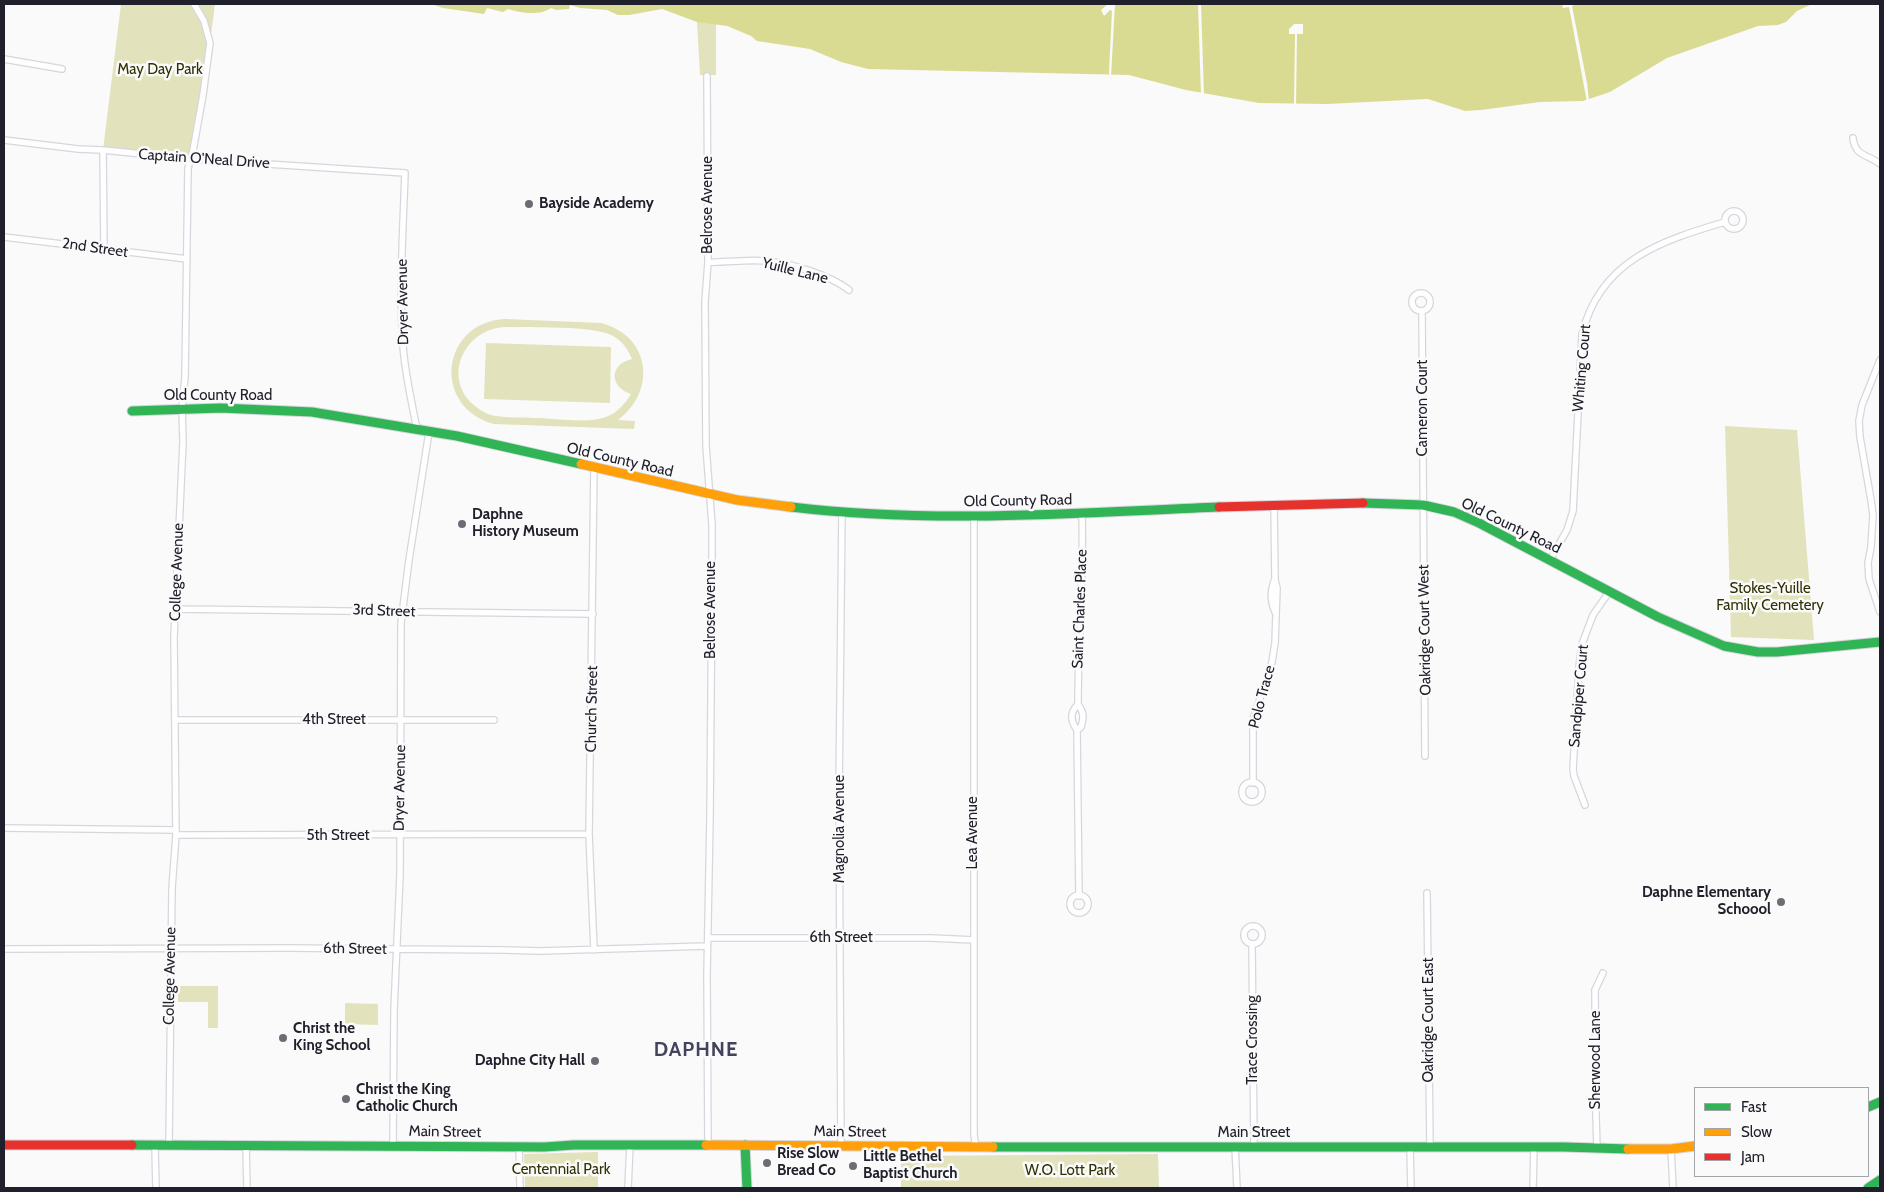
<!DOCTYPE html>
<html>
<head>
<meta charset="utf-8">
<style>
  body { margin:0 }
  #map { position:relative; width:1884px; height:1192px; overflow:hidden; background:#fafafa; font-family:Cabin,sans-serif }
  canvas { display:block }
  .frame { position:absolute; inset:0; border:5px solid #20202c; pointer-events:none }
  .legend { position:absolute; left:1694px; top:1087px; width:175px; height:90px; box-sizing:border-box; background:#fafafa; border:1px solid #a3a3a8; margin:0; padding:6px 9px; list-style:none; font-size:15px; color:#20202c }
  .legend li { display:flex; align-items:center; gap:10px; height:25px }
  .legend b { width:25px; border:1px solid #a3a3a8 }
</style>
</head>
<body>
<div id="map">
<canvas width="1884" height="1192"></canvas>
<div class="frame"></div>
<ul class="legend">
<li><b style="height:6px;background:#30b455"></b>Fast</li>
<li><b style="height:6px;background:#ff9f0a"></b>Slow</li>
<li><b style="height:6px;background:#e5322d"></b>Jam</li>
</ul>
</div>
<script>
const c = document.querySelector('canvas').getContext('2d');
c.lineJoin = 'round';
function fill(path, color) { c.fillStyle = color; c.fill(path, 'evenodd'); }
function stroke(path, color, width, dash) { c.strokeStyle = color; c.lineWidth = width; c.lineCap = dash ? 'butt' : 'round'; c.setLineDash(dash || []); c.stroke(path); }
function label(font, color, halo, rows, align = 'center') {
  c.font = font + ' Cabin,sans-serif'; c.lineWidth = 5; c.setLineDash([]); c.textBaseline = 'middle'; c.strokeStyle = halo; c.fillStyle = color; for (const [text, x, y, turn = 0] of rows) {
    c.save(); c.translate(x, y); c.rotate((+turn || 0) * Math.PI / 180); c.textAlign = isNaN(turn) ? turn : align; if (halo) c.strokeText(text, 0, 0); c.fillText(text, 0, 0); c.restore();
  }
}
const green = new Path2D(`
  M 121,4 L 215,4 L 210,43 L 191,159 L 103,150 Z
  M 716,19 L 716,75 L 700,75 L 697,22 Z
  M 505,319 L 601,323 C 651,336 657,391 618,420 L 635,421 L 634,429 L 494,424 C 431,407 441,322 505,319 ZM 505,327 C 529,328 594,325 613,336 C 622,341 628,349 632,359 C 609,364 609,387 631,394 C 625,404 617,413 606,417 C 587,424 554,418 534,418 C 521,417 508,418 496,416 C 488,415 481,411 475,406 C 441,378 464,329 505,327 Z
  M 486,343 L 611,347 L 610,403 L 484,399 Z
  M 1725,426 L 1797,430 L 1814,640 L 1731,637 Z
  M 178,986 L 218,986 L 218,1028 L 208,1028 L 208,1002 L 178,1002 Z
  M 345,1003 L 378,1004 L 378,1025 L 345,1024 Z
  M 598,1152 L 598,1188 L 525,1188 L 524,1154 Z
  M 1158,1154 L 1159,1188 L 901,1188 L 901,1156 Z`);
const water = new Path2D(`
  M 431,4 L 1812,4 L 1797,11 L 1786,22 L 1778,25 L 1758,26 L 1667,58 L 1610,92 L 1583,101 L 1540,102 L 1481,110 L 1465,111 L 1428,99 L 1327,104 L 1259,103 L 1186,90 L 1129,75 L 868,69 L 841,62 L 810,49 L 757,41 L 751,36 L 727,26 L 697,22 L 662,9 L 629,15 L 618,15 L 607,10 L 580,8 L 570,5 L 569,9 L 556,10 L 551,8 C 540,16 520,13 508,9 L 503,12 L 487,8 L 484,14 L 443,8 Z`);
const pier = new Path2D(`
  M 1108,4 L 1115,4 L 1111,77 L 1109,77 L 1109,71 L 1112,11 L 1110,10 L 1104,16 L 1101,10 Z
  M 1198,4 L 1201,4 L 1204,96 L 1201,95 Z
  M 1562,4 L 1574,5 L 1572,6 L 1587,83 L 1589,101 L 1587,102 L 1569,7 L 1563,8 Z
  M 1294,24 L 1303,24 L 1303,34 L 1297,34 L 1296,106 L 1294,106 L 1295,34 L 1289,34 L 1289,29 Z`);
const street = new Path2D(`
  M 4,59 L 62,69
  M 707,76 L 708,262 L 705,302 L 706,446 L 712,525 L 712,573 L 710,818 L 707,975 L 708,1145
  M 1853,138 C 1855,157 1868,154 1880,164
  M 4,140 L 78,149 L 103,150 L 191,159 L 405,173 C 403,231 399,289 403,346 C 405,374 412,403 417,430
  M 103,150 L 104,250
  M1725 220a9 9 0 1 1 18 0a9 9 0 1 1-18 0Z
  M 4,237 L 187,259
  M 708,262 C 727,263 747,259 766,261 C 790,263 830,275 849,290
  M1412 302a9 9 0 1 1 18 0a9 9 0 1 1-18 0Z
  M 1422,312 L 1425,756
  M 1880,360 L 1862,405 L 1859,421 L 1860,437 L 1871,500 L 1873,515 L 1871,547 L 1868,563 L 1869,579 L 1880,612
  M 594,468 L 589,834 L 594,950
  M 974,517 L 974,1135 L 976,1148
  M 1550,560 L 1567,530 L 1573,511 L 1582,334 C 1600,261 1660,241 1725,222
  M 1274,581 C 1270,592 1270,601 1275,612
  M 175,609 L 593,614
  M 175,720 L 494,720
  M 1077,730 L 1081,727 C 1084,717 1084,713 1078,704
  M1242 792a10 10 0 1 1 20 0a10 10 0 1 1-20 0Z
  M 1253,783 L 1253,720 L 1272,662 L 1275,643 L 1277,588 L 1275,580 L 1274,505
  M 1585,805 L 1574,776 L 1573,769 L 1579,667 L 1582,644 L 1593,615 L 1609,592
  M 4,828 L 176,830
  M 176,835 L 589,834
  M 1427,893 L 1430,1147
  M1070 904a9 9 0 1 1 18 0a9 9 0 1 1-18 0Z
  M 1079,896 L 1077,730 C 1070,720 1070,713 1078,704 C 1078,641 1084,577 1082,514
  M1244 935a9 9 0 1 1 18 0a9 9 0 1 1-18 0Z
  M 708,938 L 931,938 L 974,940
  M 1252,944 L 1254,1146
  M 4,949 L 288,948 L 504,950 L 540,951 L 707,946
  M 169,1145 L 172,888 L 176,835 L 174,637 L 183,442 L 182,408 L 185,377 L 188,168 L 193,151 L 203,95 L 210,43 L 204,21 L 194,4
  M 393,1145 L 394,1010 L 400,875 L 401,623 L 409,560 L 429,432
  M 246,1146 L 247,1188
  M 519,1146 L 520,1188
  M 841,1146 L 839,794 L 842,511
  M 1235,1146 L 1237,1188
  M 155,1147 L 156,1188
  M 1410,1148 L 1411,1188
  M 1597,1148 L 1596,1117 L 1595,990 L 1603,973
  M 1671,1149 L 1673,1188
  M 628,1188 L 630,1145
  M 1533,1188 L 1534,1147`);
const fast = new Path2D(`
  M 132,411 L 221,408 L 312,412 L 457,436 L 581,464
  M 1363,503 L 1423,505 L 1454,512 L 1479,523 L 1658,617 L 1724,646 L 1758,652 L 1777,652 L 1880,642
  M 791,507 C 933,524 1076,513 1219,507
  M 1868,1107 L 1880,1102
  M 132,1145 L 544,1147 L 574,1145 L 706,1145
  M 745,1145 L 747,1188
  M 993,1147 L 1564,1147 L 1628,1149
  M 1868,1188 L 1880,1180`);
const slow = new Path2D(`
  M 581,464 L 737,500 L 791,507
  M 706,1145 L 993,1147
  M 1628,1149 L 1671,1149 L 1695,1146`);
const jam = new Path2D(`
  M 1219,507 L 1363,503
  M 4,1145 L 132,1145`);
const markers = [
  [529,204,5,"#6c6c74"],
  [462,524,5,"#6c6c74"],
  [1781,902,5,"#6c6c74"],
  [283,1038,5,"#6c6c74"],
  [595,1061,5,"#6c6c74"],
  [346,1099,5,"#6c6c74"],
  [767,1163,5,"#6c6c74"],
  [853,1166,5,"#6c6c74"]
];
const parkNames = [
  ["May Day Park",160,70],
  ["Stokes-Yuille",1770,589],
  ["Family Cemetery",1770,606],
  ["Centennial Park",561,1170],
  ["W.O. Lott Park",1070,1171]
];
const streetNames = [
  ["Captain O'Neal Drive",204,159,4],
  ["Belrose Avenue",708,205,-90],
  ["2nd Street",95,248,8],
  ["Yuille Lane",795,271,14],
  ["Dryer Avenue",403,302,-91],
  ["Whiting Court",1582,368,-85],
  ["Old County Road",218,396],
  ["Cameron Court",1423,408,-90],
  ["Old County Road",620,460,13],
  ["Old County Road",1018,501,-1],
  ["Old County Road",1511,526,26],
  ["College Avenue",177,572,-88],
  ["Saint Charles Place",1080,609,-88],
  ["Belrose Avenue",711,610,-90],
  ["3rd Street",384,611,2],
  ["Oakridge Court West",1425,630,-91],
  ["Sandpiper Court",1579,696,-85],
  ["Polo Trace",1262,697,-75],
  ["Church Street",592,709,-89],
  ["4th Street",334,720],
  ["Dryer Avenue",400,788,-89],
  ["Magnolia Avenue",840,829,-90],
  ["Lea Avenue",973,833,-90],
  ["5th Street",338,836],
  ["6th Street",841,938],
  ["6th Street",355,949,1],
  ["College Avenue",170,976,-89],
  ["Oakridge Court East",1429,1020,-90],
  ["Trace Crossing",1253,1040,-90],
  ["Sherwood Lane",1596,1060,-90],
  ["Main Street",445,1132,1],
  ["Main Street",850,1132,1],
  ["Main Street",1254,1133]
];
const poiNames = [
  ["Bayside Academy",539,204],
  ["Daphne",472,515],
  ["History Museum",472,532],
  ["Daphne Elementary",1771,893,"right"],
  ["Schoool",1771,910,"right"],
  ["Christ the",293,1029],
  ["King School",293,1046],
  ["Daphne City Hall",585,1061,"right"],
  ["Christ the King",356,1090],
  ["Catholic Church",356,1107],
  ["Rise Slow",777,1154],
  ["Bread Co",777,1171],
  ["Little Bethel",863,1157],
  ["Baptist Church",863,1174]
];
const districtNames = [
  ["DAPHNE",696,1050]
];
fill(green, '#e2e3bc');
fill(water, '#dadb92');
fill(pier, '#fafafa');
stroke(street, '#d6d6dd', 8);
stroke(fast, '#d6d6dd', 11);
stroke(slow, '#d6d6dd', 11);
stroke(jam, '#d6d6dd', 11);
stroke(street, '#fefefe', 5.5);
stroke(fast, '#30b455', 9);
stroke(slow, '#ff9f0a', 9);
stroke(jam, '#e5322d', 9);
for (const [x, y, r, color] of markers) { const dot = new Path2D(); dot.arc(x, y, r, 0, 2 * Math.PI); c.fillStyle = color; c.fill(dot); stroke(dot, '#fafafa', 2); }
label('15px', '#313103', '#fafafa', parkNames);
label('15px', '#20202c', '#fafafa', streetNames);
label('bold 15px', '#20202c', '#fafafa', poiNames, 'left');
c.letterSpacing = '1px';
label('bold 20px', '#43435e', '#fafafa', districtNames);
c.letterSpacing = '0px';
</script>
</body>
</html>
